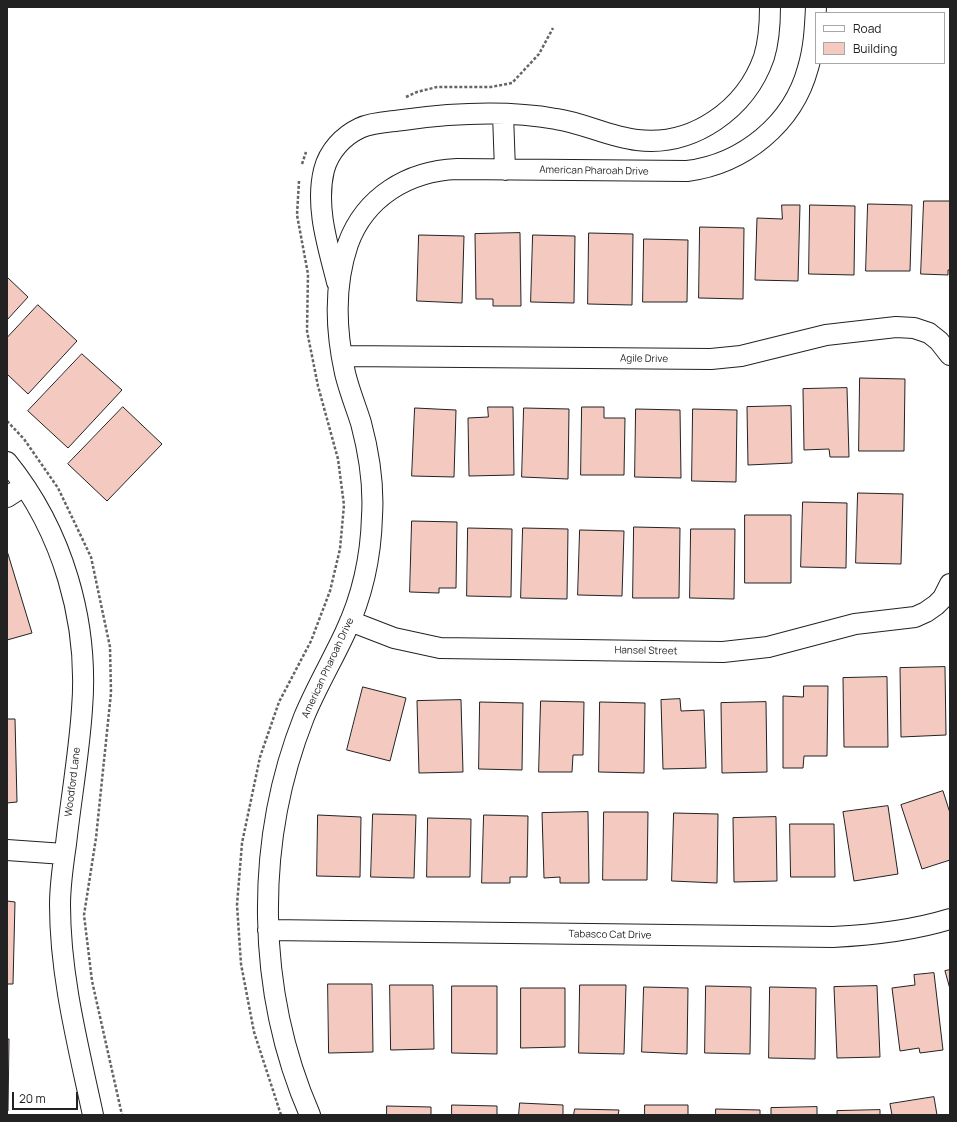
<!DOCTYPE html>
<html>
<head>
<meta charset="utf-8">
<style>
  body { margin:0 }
  #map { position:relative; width:957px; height:1122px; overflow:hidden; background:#fff; font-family:Manrope,sans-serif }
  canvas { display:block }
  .frame { position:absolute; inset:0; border:8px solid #222; pointer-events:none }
  .legend { position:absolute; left:815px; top:12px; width:130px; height:52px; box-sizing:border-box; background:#fff; border:1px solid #a7a7a7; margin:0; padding:5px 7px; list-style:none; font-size:12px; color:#222 }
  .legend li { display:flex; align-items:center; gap:8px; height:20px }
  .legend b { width:20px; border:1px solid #a7a7a7 }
  .scale { position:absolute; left:12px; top:1092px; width:66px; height:18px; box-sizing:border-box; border:2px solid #222; border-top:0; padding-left:5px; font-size:12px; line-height:14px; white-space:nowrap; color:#222; -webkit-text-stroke:3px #fff; paint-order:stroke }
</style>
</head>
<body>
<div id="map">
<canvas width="957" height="1122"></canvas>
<div class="frame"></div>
<ul class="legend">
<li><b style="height:5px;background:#fff"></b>Road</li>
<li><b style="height:11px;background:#f3c9c0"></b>Building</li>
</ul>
<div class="scale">20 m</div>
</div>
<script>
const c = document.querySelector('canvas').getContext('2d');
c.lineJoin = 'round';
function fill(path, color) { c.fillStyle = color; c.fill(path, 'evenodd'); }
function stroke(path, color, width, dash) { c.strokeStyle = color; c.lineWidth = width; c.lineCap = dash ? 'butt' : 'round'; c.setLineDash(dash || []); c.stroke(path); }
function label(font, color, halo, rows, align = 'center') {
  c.font = font + ' Manrope,sans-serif'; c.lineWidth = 3; c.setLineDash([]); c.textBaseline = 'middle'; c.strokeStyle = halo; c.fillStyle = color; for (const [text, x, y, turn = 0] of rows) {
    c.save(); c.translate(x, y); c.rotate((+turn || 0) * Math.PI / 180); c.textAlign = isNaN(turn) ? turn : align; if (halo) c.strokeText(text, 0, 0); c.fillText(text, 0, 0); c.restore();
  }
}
const building = new Path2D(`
  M 924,201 L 950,201 L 950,270 L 948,270 L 948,275 L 921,274 Z
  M 868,204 L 912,205 L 910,271 L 866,271 Z
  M 782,205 L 800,205 L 798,281 L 755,280 L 757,218 L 782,219 Z
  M 810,205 L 855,206 L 854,275 L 809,274 Z
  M 700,227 L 744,228 L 743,299 L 699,298 Z
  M 520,233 L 521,306 L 493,306 L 493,299 L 476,299 L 475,234 Z
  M 589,233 L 633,234 L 632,305 L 588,304 Z
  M 419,235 L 464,236 L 462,303 L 417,301 Z
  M 533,235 L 575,236 L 574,303 L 531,302 Z
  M 644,239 L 688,240 L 687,302 L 643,302 Z
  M 7,277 L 28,297 L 7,320 Z
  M 38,305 L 77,341 L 28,394 L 7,374 L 7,338 Z
  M 82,354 L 122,390 L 68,448 L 28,411 Z
  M 860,378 L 905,379 L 904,451 L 859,451 Z
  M 847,388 L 849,457 L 830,457 L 829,449 L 804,450 L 803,389 Z
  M 791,406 L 792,463 L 748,465 L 747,407 Z
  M 123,407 L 162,444 L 107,501 L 68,464 Z
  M 488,407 L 513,407 L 514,475 L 469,476 L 468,418 L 488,417 Z
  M 582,407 L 604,407 L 604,418 L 625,418 L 624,475 L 581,475 Z
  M 415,408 L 456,410 L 454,477 L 412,476 Z
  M 524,408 L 569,409 L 568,479 L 522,477 Z
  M 636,409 L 680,410 L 681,478 L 635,477 Z
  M 693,409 L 737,410 L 736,482 L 692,481 Z
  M 858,493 L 903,494 L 901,564 L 856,563 Z
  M 803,502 L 847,503 L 846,568 L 801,567 Z
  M 745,515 L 791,515 L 791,583 L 745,583 Z
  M 412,521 L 457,522 L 456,588 L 439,588 L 439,593 L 410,592 Z
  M 634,527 L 680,528 L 679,598 L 633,598 Z
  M 468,528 L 512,529 L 511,597 L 467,596 Z
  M 523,528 L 568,529 L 567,599 L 521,598 Z
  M 691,529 L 735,529 L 734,599 L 690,598 Z
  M 580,530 L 624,531 L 622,596 L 578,595 Z
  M 8,554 L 32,633 L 7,640 L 7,555 Z
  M 945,667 L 946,735 L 901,737 L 900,668 Z
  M 887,677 L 888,747 L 844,747 L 843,678 Z
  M 804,686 L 828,686 L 827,756 L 804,756 L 803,768 L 783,768 L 783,696 L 803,697 Z
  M 363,687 L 406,698 L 390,761 L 347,750 Z
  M 680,699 L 681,711 L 704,710 L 706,768 L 663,769 L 661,700 Z
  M 461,700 L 463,772 L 419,773 L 417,701 Z
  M 541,701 L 584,702 L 583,755 L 573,755 L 572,772 L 539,772 Z
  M 480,702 L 523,703 L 522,770 L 479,769 Z
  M 600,702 L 645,703 L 644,773 L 599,772 Z
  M 766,702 L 767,772 L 722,773 L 721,703 Z
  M 7,719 L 15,719 L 17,802 L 7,803 Z
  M 943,791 L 950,813 L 950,860 L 922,869 L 901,805 Z
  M 888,806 L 898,874 L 854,881 L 843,812 Z
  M 588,812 L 589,883 L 560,883 L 560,877 L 544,878 L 542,813 Z
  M 604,812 L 648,812 L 647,880 L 603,880 Z
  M 674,813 L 718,814 L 717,883 L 672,881 Z
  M 373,814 L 416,815 L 414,878 L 371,877 Z
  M 318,815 L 361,817 L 360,877 L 317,876 Z
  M 484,815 L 528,816 L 527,877 L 510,877 L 510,883 L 482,883 Z
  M 776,817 L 777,881 L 734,882 L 733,818 Z
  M 428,818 L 471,819 L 470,877 L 427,877 Z
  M 790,824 L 834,824 L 835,877 L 791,877 Z
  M 7,901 L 15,902 L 13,984 L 7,984 Z
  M 950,970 L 950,989 L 945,971 Z
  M 934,973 L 943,1050 L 920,1053 L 919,1048 L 900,1051 L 892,988 L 915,985 L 914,975 Z
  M 328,984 L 372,984 L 373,1052 L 329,1053 Z
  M 390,985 L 433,985 L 434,1049 L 391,1050 Z
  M 580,985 L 626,985 L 624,1054 L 579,1053 Z
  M 452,986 L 497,986 L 497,1054 L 452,1053 Z
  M 706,986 L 751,987 L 750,1054 L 705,1053 Z
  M 877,986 L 880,1057 L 837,1058 L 834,987 Z
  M 644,987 L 688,988 L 687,1054 L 642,1052 Z
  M 770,987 L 816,988 L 815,1059 L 769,1058 Z
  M 521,988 L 565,988 L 565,1047 L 521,1048 Z
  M 7,1039 L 9,1039 L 8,1111 L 7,1111 Z
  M 934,1097 L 937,1115 L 892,1115 L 890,1104 Z
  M 520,1103 L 563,1105 L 563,1115 L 519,1115 Z
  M 452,1105 L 497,1106 L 497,1115 L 452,1115 Z
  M 645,1105 L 688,1105 L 688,1115 L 645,1115 Z
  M 387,1106 L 431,1107 L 431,1115 L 387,1115 Z
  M 817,1107 L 817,1115 L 771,1115 L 771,1108 Z
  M 575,1109 L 619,1110 L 618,1115 L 574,1115 Z
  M 716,1109 L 760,1110 L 760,1115 L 716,1115 Z
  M 880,1110 L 880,1115 L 837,1115 L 837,1111 Z`);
const path = new Path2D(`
  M 406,97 L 417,92 L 437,87 L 491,87 L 512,83 L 539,54 L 553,28
  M 302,164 L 306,152
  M 7,421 L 24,439 L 58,488 L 91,557 L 110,647 L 111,693 L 96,838 L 84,915 L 92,981 L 122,1115
  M 281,1115 L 254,1032 L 241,964 L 237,905 L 242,843 L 260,757 L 279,702 L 311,641 L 330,591 L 340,549 L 344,505 L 338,459 L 318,386 L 307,331 L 308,274 L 297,215 L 299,181`);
const street = new Path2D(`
  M 503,114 L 505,170
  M 337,282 C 328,246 315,207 324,170 C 329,151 343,136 360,128 C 373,122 389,122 403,120 C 454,113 505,110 556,119 C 584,123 609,137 637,140 C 693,147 746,109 764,57 C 769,41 770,24 770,7
  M 342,356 L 711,359 L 741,356 L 826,335 L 896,327 L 914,328 L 929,333 L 939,341 L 950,355
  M 7,462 C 63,531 89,622 82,709 C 79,754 71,799 66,844 C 63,864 60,884 60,905 C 60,976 78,1045 93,1115
  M 7,497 L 24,486
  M 350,621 L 394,638 L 440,648 L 723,652 L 768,647 L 855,624 L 915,617 L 926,612 L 936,605 L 943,598 L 950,584
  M 7,850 L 64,854
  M 268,930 L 833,937 C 873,935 911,931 950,919
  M 310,1115 C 256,991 254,843 304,717 C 316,688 332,661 345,633 C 362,597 371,556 372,516 C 374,485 369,453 361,423 C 356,407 349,390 345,373 C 336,332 334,285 348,244 C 365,197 408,171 457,169 L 687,171 C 743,164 793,124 808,68 C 814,48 815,28 816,7`);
const streetNames = [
  ["American Pharoah Drive",594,171,1],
  ["Agile Drive",644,359,1],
  ["Hansel Street",646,651,1],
  ["American Pharoah Drive",328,668,-65],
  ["Woodford Lane",73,782,-83],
  ["Tabasco Cat Drive",610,935,1]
];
fill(building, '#f3c9c0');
stroke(building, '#222', 1);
stroke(street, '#222', 22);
stroke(path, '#646464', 2.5, [3, 2]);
stroke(street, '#fff', 20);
label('10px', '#222', '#fff', streetNames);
</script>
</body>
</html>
